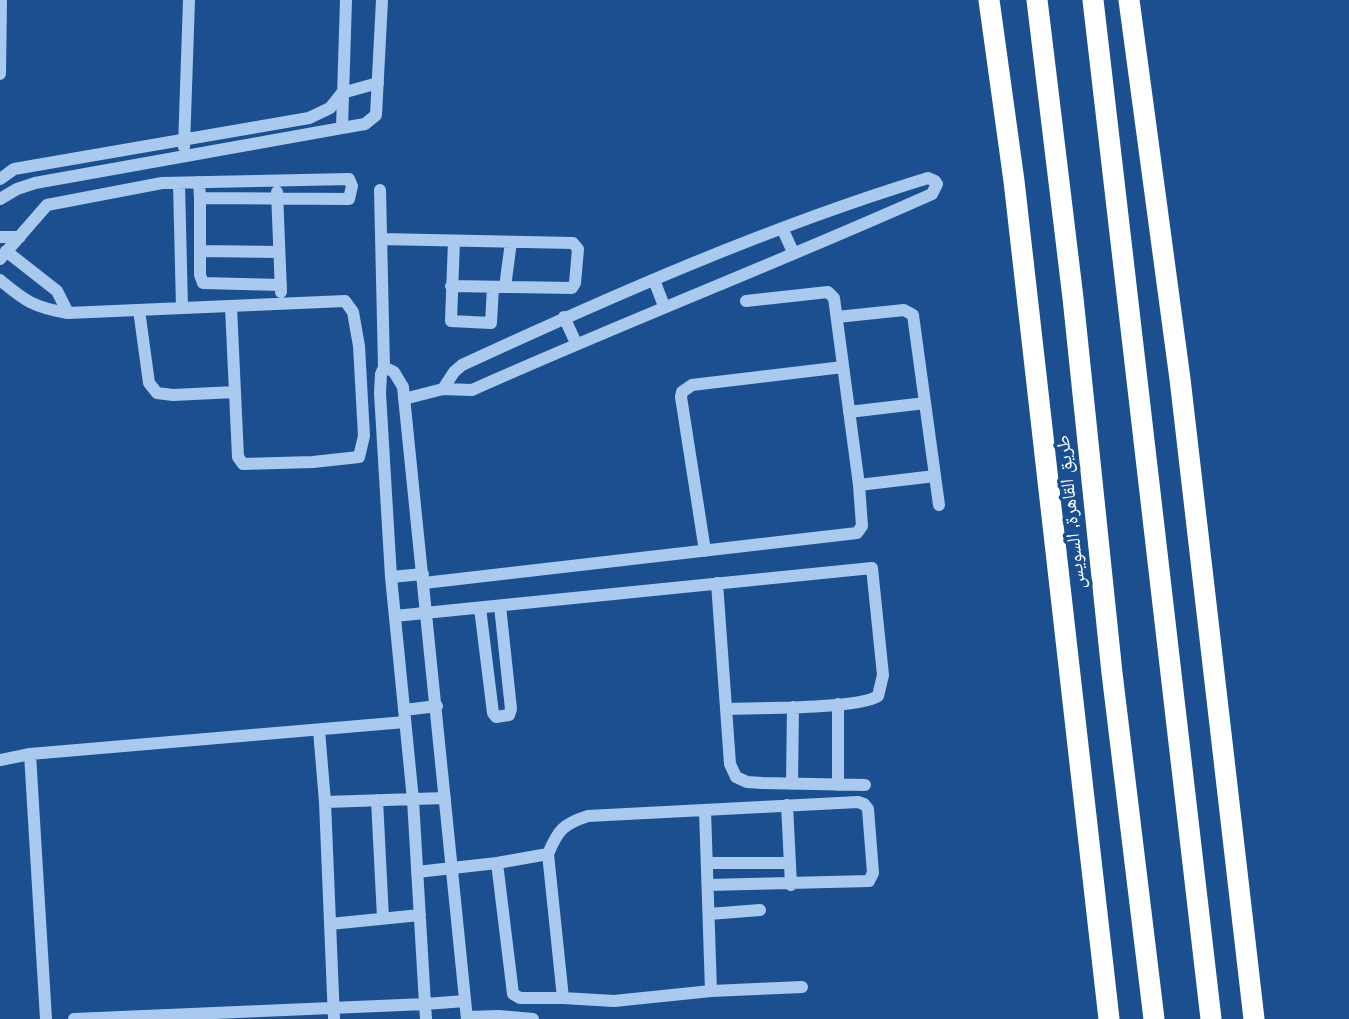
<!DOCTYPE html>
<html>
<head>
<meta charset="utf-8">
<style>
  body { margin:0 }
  canvas { display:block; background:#1b4f8f }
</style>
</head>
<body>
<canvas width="1349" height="1019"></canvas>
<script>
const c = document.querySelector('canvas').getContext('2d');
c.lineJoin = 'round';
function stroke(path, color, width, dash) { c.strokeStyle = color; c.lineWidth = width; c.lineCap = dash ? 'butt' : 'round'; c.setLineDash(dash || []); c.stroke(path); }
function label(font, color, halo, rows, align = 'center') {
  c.font = font + ' "Nunito Sans","Noto Naskh Arabic",sans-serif'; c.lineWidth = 7; c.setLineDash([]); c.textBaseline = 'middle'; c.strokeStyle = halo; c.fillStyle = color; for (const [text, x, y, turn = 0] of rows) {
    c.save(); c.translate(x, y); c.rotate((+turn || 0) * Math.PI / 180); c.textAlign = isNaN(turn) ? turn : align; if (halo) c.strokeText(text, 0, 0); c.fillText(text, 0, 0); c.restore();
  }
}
const minor = new Path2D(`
  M 0,74 L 1,0
  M 342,128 L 346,0
  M 184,147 L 189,0
  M 0,179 L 14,169 L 309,118 L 330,108 L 342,93 L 378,83
  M 179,183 L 182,308
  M 277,192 L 281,292
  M 200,198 L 200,275 L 203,283 L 281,285
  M 0,199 L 17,189 L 35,183 L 342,128 L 365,124 L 376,115 L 382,0
  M 782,228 L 793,252
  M 0,237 L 20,237
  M 381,239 L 573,243 L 578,249 L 575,283 L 572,288 L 451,286
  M 454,241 L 451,321 L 491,323 L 493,287
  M 6,251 L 57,291 L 68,313
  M 201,251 L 279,252
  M 0,259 L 47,205 L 162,183 L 349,179 L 352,186 L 349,199 L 200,198 L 199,182
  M 0,280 C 25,301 35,308 68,313 L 345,301 L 353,312 L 359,346 L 364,436 L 359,457 L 313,462 L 243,464 L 238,457 L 231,307
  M 654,280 L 664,306
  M 505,287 L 511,242
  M 139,310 L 149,383 L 157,393 L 173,395 L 235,392
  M 564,317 L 576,343
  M 837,317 L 904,310 L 913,315 L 939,505
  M 384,367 L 394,372 L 403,387 L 467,1019
  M 404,399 L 443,389 L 472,390 C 624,322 780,262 932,194 L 937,184 L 935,181 L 928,178 C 768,227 614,295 462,365 L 454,372 L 443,389
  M 849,412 L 925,403
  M 859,485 L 935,476
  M 705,551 L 681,397 L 682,392 L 692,385 L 843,367
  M 391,577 L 423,574
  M 424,583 L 857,533 L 862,526 L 859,485 L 834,298 L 828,292 L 746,301
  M 717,583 L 730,764 L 736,777 L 747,782 L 762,783 L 865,785
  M 480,608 L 493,713 L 496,717 L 509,715 L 511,709 L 500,606
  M 395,616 L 872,568 L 883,675 L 878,696 C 858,709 757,708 728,709
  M 838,704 L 838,785
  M 404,710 L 437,706
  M 319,730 L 325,802 L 334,1019
  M 30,754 L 46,1019
  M 0,760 L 30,754 L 405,722
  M 792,784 L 793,707
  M 377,800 L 383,918
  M 325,802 L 445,798
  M 787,805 L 791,885
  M 705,810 L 711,991
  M 548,854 L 563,998 L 614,1001 L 711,991 L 802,987
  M 497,863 L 513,994 L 520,998 L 563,998
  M 707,863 L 789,863
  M 417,872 L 497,863 L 548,854 C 558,830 563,824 588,816 L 858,802 L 864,804 L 868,809 L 873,873 L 869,881 L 708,885
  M 709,914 L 760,910
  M 330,924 L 420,915
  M 467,1017 L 499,1016 L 533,1019
  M 74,1019 L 425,1004 L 413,800 L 391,577 L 380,393 L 381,374 L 384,367 L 380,190
  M 426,1019 L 425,1004 L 465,1001`);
const highway = new Path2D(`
  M 989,0 L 1014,181 L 1109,1019
  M 1037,0 L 1073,298 L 1112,673 L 1154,1019
  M 1093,0 L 1211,1019
  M 1129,0 L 1180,379 L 1254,1019`);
const streetNames = [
  ["طريق القاهرة, السويس",1072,512,-96]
];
stroke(minor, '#a9c9ee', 12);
stroke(highway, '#fff', 21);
label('19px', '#fff', '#1b4f8f', streetNames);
</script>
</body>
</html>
